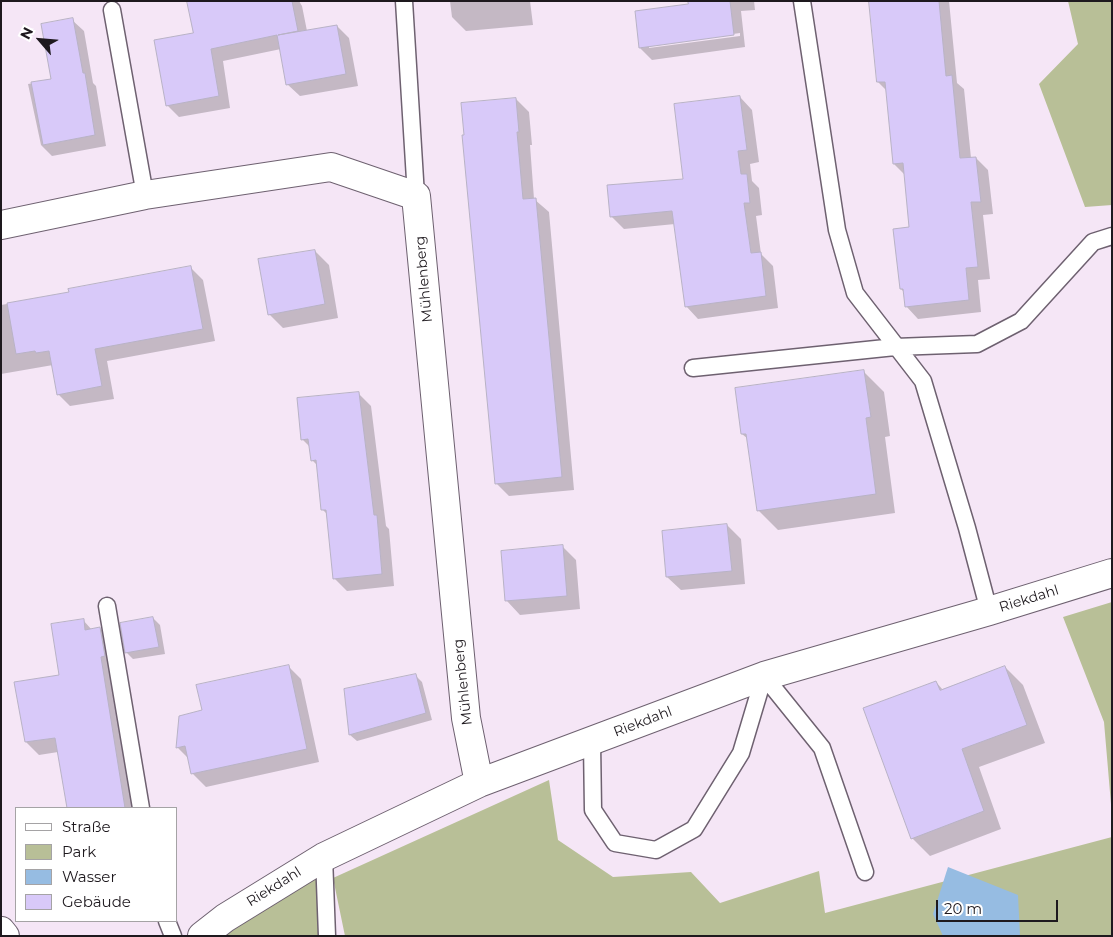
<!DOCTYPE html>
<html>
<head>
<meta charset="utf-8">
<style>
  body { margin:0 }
  #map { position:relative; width:1113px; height:937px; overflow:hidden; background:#f5e6f6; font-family:Montserrat,sans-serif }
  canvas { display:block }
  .frame { position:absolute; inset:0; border:2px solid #1e191e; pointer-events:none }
  .legend { position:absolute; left:15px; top:807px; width:162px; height:115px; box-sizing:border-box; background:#fff; border:1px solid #a5a3a5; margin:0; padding:6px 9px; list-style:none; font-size:15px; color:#1e191e }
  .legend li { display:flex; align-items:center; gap:10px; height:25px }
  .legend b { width:25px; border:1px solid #a5a3a5 }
  .north { position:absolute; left:15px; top:15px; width:50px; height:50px; -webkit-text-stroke:4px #fff; paint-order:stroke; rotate:297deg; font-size:14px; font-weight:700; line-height:20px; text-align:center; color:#1e191e }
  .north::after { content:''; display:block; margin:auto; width:18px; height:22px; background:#1e191e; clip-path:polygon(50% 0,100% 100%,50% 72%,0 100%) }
  .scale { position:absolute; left:936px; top:900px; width:122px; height:22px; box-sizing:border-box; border:2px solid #1e191e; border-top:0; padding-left:6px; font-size:15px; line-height:18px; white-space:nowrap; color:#1e191e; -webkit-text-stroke:4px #fff; paint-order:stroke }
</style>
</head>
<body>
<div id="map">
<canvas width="1113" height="937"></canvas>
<div class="frame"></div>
<ul class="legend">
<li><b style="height:6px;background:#fff"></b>Straße</li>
<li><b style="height:14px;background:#b8bf97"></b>Park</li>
<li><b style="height:14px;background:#96bce2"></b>Wasser</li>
<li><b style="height:14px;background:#d8c9f9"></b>Gebäude</li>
</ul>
<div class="north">N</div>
<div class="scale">20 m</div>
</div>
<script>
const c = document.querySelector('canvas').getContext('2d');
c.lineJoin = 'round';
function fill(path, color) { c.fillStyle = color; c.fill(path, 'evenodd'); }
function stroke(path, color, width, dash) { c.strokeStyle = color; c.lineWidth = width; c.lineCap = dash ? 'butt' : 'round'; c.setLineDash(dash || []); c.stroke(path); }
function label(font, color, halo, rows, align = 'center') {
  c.font = font + ' Montserrat,sans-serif'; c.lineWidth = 4; c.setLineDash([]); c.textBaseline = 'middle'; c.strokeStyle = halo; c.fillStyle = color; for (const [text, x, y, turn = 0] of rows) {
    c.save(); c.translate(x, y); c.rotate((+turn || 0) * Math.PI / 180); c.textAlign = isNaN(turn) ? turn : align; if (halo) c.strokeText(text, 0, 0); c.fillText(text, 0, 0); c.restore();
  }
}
const green = new Path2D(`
  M 1068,1 L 1112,1 L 1112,205 L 1085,207 L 1039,84 L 1078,44 Z
  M 1112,602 L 1112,816 L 1104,722 L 1063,617 Z
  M 549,780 L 558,840 L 613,877 L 691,872 L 720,903 L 819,871 L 825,913 L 1112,837 L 1112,936 L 345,936 L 333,878 Z
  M 324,857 L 327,936 L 203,936 Z`);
const water = new Path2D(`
  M 948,867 L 1018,895 L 1020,936 L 943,936 L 933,914 Z`);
const shadow = new Path2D(`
  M 188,1 L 299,1 L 302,6 L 307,31 L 337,26 L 349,38 L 358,86 L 300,96 L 287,84 L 281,49 L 223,61 L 230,108 L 179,117 L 167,105 L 194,34 Z
  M 450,1 L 530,1 L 533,25 L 466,31 L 452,17 Z
  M 689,1 L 754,1 L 755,10 L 741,11 L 745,47 L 652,60 L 640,48 L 689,5 ZM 740,33 L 740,36 L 649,48 L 649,46 Z
  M 890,1 L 949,1 L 957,83 L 964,89 L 971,158 L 976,158 L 988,170 L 993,214 L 983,215 L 990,279 L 978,280 L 981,312 L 918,319 L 906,306 L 904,292 L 901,289 L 911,228 L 905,175 L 894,164 L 887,91 L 878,82 Z
  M 72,20 L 84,31 L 93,83 L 96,86 L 106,146 L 52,156 L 41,145 L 28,84 L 52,80 Z
  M 740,97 L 752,110 L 759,162 L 750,164 L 752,181 L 759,188 L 762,215 L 756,216 L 761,254 L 773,266 L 778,308 L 698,319 L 686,306 L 675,224 L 624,229 L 611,216 L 685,180 Z
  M 516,99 L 529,112 L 532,145 L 530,145 L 534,199 L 549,212 L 574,490 L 509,496 L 496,483 Z
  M 315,251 L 329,265 L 338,318 L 283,328 L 269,314 Z
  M 191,268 L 203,280 L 215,341 L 107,361 L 114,399 L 70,406 L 58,394 L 53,365 L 1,374 L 1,305 L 71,293 Z
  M 864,372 L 884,392 L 890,436 L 885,437 L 895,513 L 778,530 L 758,510 L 748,439 L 742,434 Z
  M 358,393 L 371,406 L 386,526 L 389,529 L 394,586 L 347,591 L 334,578 L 328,515 L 323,510 L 318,466 L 312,460 L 310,447 L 302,439 Z
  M 727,525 L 741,539 L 745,584 L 681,590 L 667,577 Z
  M 562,546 L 576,560 L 580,609 L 520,615 L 507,601 Z
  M 153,618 L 160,625 L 165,654 L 133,659 L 126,652 Z
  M 83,620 L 92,630 L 100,628 L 113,641 L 135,808 L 68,808 L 58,752 L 39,755 L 26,742 L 60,676 Z
  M 288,666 L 301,679 L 319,762 L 206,787 L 193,774 L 189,759 L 178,748 L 180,717 L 203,711 Z
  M 1005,667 L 1023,685 L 1045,743 L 979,767 L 1001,829 L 930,856 L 912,838 L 936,682 L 943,690 Z
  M 415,675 L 422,682 L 432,720 L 357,741 L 350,735 Z`);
const building = new Path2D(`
  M 187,1 L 292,1 L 298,31 L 278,35 L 337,25 L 346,74 L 286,85 L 277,35 L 211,49 L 219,96 L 166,106 L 154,40 L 193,33 Z
  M 688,1 L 730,1 L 734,35 L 639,48 L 635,11 L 688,4 Z
  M 869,1 L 939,1 L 946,76 L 952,75 L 960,158 L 976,157 L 981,202 L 971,202 L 978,267 L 966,268 L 969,300 L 905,307 L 903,289 L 900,289 L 893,229 L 909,227 L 903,163 L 893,164 L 885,82 L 877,82 Z
  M 73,18 L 83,73 L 85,73 L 95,135 L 43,145 L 31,82 L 51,79 L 41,24 Z
  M 740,96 L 747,150 L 738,151 L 741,174 L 747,174 L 750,203 L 744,203 L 751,253 L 761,252 L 766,296 L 685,307 L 672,211 L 610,217 L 607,185 L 683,179 L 674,104 Z
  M 516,98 L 519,132 L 517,132 L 523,199 L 536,198 L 562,477 L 495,484 L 462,135 L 464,135 L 461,103 Z
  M 315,250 L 325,304 L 268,315 L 258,259 Z
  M 191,266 L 203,329 L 95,349 L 102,386 L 57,395 L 49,351 L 36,353 L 35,351 L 16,354 L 7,303 L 69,292 L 68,289 Z
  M 864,370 L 871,417 L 866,418 L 876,494 L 757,511 L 746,434 L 741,434 L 735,388 Z
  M 359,392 L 374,515 L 377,515 L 382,574 L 333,579 L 326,510 L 321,510 L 316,460 L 311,461 L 308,439 L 301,440 L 297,398 Z
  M 727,524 L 732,571 L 666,577 L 662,531 Z
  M 563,545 L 567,596 L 505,601 L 501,551 Z
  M 153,617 L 159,647 L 125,653 L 120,623 Z
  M 84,619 L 85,630 L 100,627 L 105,656 L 101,657 L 125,808 L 67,808 L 55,738 L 25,742 L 14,682 L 59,675 L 51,624 Z
  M 289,665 L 307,749 L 191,774 L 185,746 L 176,748 L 179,716 L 202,710 L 196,685 Z
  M 1005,666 L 1027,725 L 962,749 L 984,811 L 911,839 L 863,708 L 936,681 L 940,690 Z
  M 416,674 L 426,713 L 349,735 L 344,689 Z`);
const service = new Path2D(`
  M 404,1 L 416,196
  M 802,1 L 837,230 L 855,293 L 923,381 L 967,528 L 989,611
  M 112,10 L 145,195
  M 693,368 L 895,347 L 977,344 L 1021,321 L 1093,242 L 1112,236
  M 107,606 L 141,808
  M 764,676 L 822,748 L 865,872
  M 592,742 L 593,810 L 615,843 L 656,850 L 694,829 L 741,753 L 764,676
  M 324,857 L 327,936
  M 167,921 L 173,936`);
const minor = new Path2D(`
  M 1,225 L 145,195 L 331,167 L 416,196 L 466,718 L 479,783
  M 1,931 L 5,936
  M 202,936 L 225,918 L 324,857 L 479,783 L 764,676 L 989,611 L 1112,573`);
const streetNames = [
  ["Mühlenberg",424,279,-95],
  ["Riekdahl",1029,599,-17],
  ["Mühlenberg",463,682,-96],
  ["Riekdahl",643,722,-21],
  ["Riekdahl",274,887,-32]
];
fill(green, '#b8bf97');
fill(water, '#96bce2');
fill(shadow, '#0003');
fill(building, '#d8c9f9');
stroke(building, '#b8b2c5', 1);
stroke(service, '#6e6170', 19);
stroke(minor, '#6e6170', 30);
stroke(service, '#fff', 16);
stroke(minor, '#fff', 28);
label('14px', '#1e191e', '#fff', streetNames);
</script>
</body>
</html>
